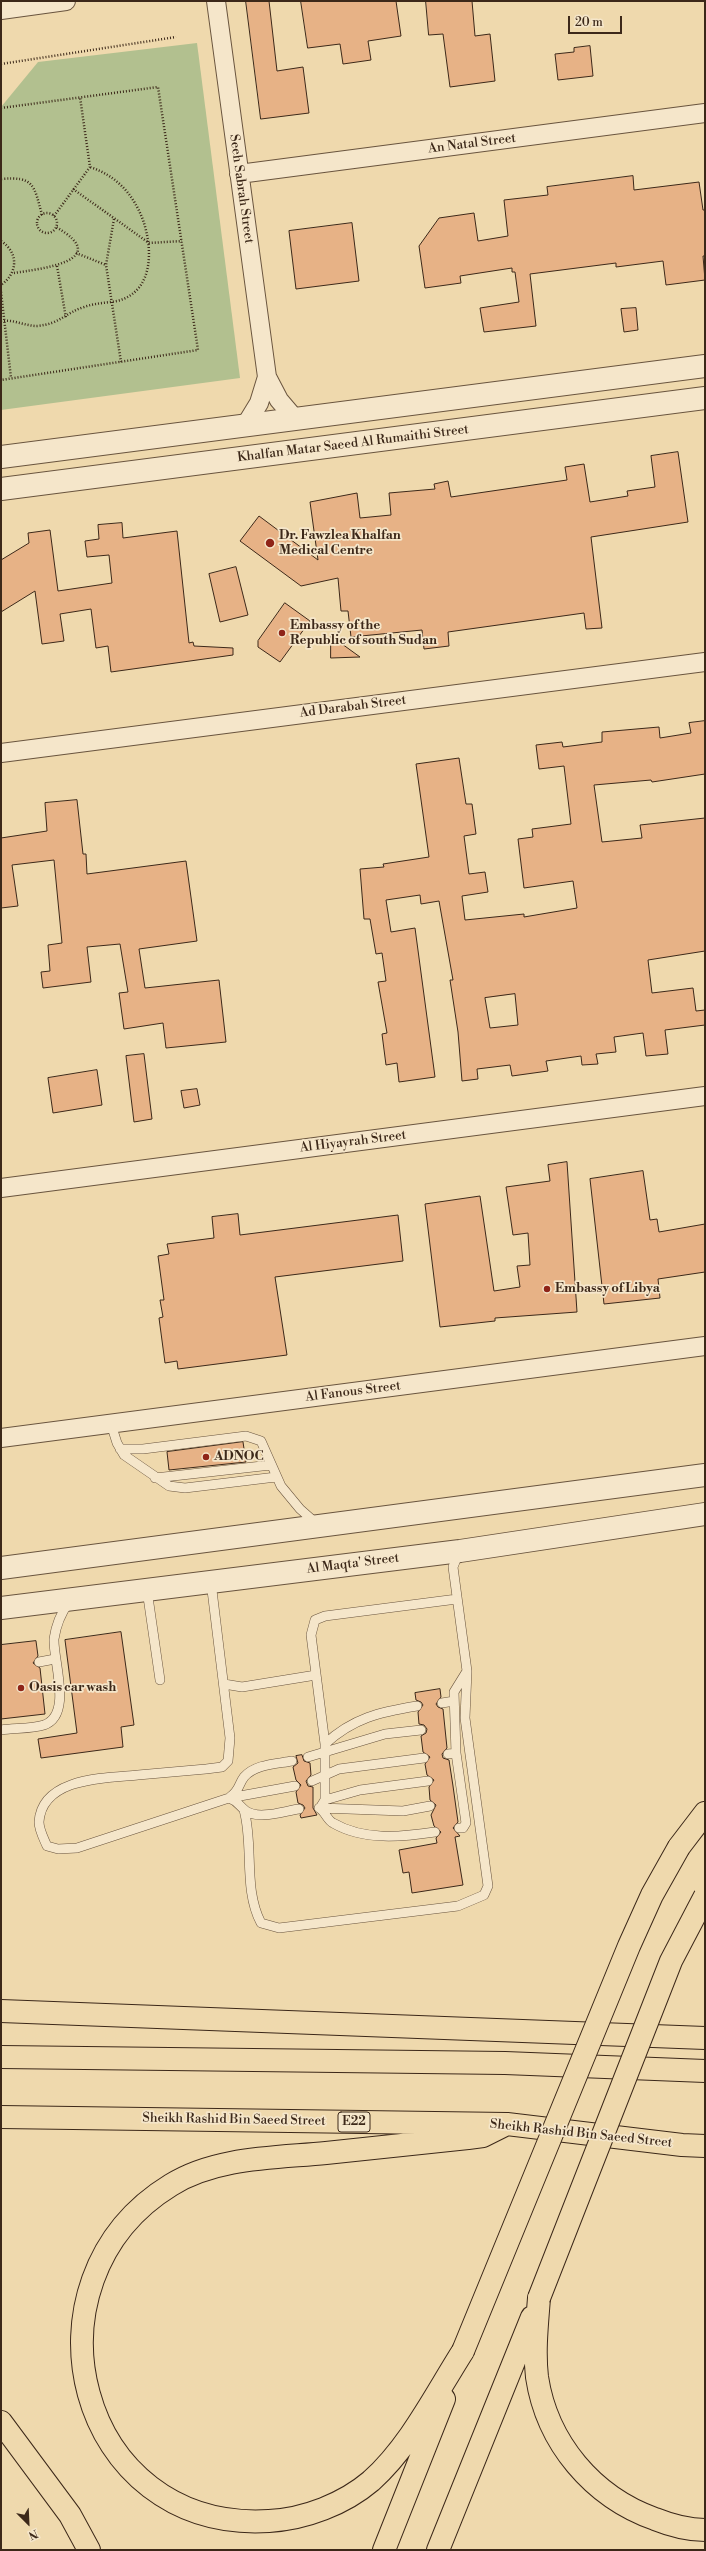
<!DOCTYPE html>
<html>
<head>
<meta charset="utf-8">
<style>
  body { margin:0 }
  #map { position:relative; width:706px; height:2551px; overflow:hidden; background:#efd9ad; font-family:"Libre Bodoni",serif }
  canvas { display:block }
  .frame { position:absolute; inset:0; border:2px solid #3c2819; pointer-events:none }
  .north { position:absolute; left:8px; top:2503px; width:40px; height:40px; -webkit-text-stroke:3px #f5e6ca; paint-order:stroke; rotate:156deg; font-size:11px; font-weight:700; line-height:16px; text-align:center; color:#3c2819 }
  .north::after { content:''; display:block; margin:auto; width:14px; height:18px; background:#3c2819; clip-path:polygon(50% 0,100% 100%,50% 72%,0 100%) }
  .scale { position:absolute; left:568px; top:16px; width:54px; height:18px; box-sizing:border-box; border:2px solid #3c2819; border-top:0; padding-left:5px; font-size:12px; line-height:14px; white-space:nowrap; color:#3c2819; -webkit-text-stroke:3px #f5e6ca; paint-order:stroke }
</style>
</head>
<body>
<div id="map">
<canvas width="706" height="2551"></canvas>
<div class="frame"></div>
<div class="north">N</div>
<div class="scale">20 m</div>
</div>
<script>
const c = document.querySelector('canvas').getContext('2d');
c.lineJoin = 'round';
function fill(path, color) { c.fillStyle = color; c.fill(path, 'evenodd'); }
function stroke(path, color, width, dash) { c.strokeStyle = color; c.lineWidth = width; c.lineCap = dash ? 'butt' : 'round'; c.setLineDash(dash || []); c.stroke(path); }
function label(font, color, halo, rows, align = 'center') {
  c.font = font + ' "Libre Bodoni",serif'; c.lineWidth = 3.5; c.setLineDash([]); c.textBaseline = 'middle'; c.strokeStyle = halo; c.fillStyle = color; for (const [text, x, y, turn = 0] of rows) {
    c.save(); c.translate(x, y); c.rotate((+turn || 0) * Math.PI / 180); c.textAlign = isNaN(turn) ? turn : align; if (halo) c.strokeText(text, 0, 0); c.fillText(text, 0, 0); c.restore();
  }
}
const green = new Path2D(`
  M 197,43 L 240,378 L 1,410 L 1,107 L 38,62 Z`);
const building = new Path2D(`
  M 246,1 L 269,1 L 277,71 L 303,67 L 309,113 L 261,119 Z
  M 301,1 L 396,1 L 401,36 L 368,41 L 371,60 L 343,64 L 340,44 L 308,48 Z
  M 426,1 L 472,1 L 475,36 L 490,34 L 495,81 L 450,87 L 443,34 L 429,35 Z
  M 590,46 L 593,76 L 558,80 L 555,54 L 574,52 L 574,48 Z
  M 633,176 L 634,190 L 699,182 L 703,210 L 705,210 L 705,256 L 703,256 L 705,280 L 666,285 L 663,261 L 616,267 L 616,263 L 530,274 L 536,326 L 484,332 L 480,308 L 519,302 L 515,272 L 512,272 L 512,268 L 460,276 L 461,283 L 425,288 L 419,246 L 439,218 L 474,213 L 478,241 L 508,236 L 504,200 L 548,195 L 547,187 Z
  M 352,223 L 359,281 L 296,289 L 289,231 Z
  M 636,308 L 638,330 L 624,332 L 621,309 Z
  M 678,452 L 688,522 L 591,537 L 602,628 L 586,629 L 584,613 L 448,632 L 449,646 L 424,649 L 422,630 L 351,637 L 348,611 L 341,611 L 338,578 L 301,586 L 240,541 L 259,516 L 318,560 L 310,502 L 357,493 L 360,518 L 391,515 L 389,493 L 435,489 L 434,484 L 448,481 L 451,497 L 567,480 L 565,467 L 584,464 L 590,502 L 628,496 L 627,491 L 655,487 L 651,456 Z
  M 122,523 L 123,538 L 177,531 L 189,643 L 193,642 L 194,646 L 233,648 L 233,655 L 111,672 L 108,646 L 96,648 L 91,609 L 60,614 L 64,641 L 42,644 L 35,591 L 1,612 L 1,560 L 29,543 L 28,533 L 50,530 L 58,591 L 112,583 L 109,555 L 87,557 L 85,541 L 99,539 L 98,525 Z
  M 236,567 L 248,615 L 220,622 L 209,574 Z
  M 285,603 L 310,621 L 280,662 L 258,647 L 258,641 Z
  M 331,636 L 360,657 L 331,658 Z
  M 705,721 L 705,774 L 652,782 L 651,780 L 594,785 L 602,842 L 642,838 L 640,825 L 705,818 L 705,951 L 648,960 L 652,993 L 693,988 L 696,1011 L 705,1010 L 705,1025 L 665,1030 L 668,1054 L 646,1056 L 643,1033 L 614,1037 L 616,1052 L 596,1054 L 598,1064 L 582,1065 L 581,1056 L 546,1061 L 548,1071 L 512,1076 L 510,1065 L 477,1069 L 478,1079 L 462,1081 L 458,1032 L 450,980 L 453,980 L 439,901 L 421,904 L 420,895 L 386,900 L 391,932 L 415,928 L 435,1077 L 399,1082 L 397,1063 L 386,1065 L 382,1034 L 387,1033 L 378,982 L 386,981 L 382,953 L 376,954 L 370,919 L 364,919 L 360,869 L 384,867 L 383,864 L 429,857 L 416,764 L 459,758 L 466,804 L 472,804 L 476,834 L 464,836 L 469,874 L 485,872 L 488,892 L 462,896 L 465,920 L 524,914 L 524,917 L 577,908 L 573,881 L 524,888 L 518,839 L 533,837 L 532,829 L 571,824 L 564,766 L 539,769 L 536,745 L 562,742 L 563,747 L 602,742 L 602,732 L 659,727 L 660,738 L 691,733 L 689,723 ZM 515,994 L 518,1025 L 490,1028 L 485,998 Z
  M 77,800 L 83,854 L 86,854 L 87,874 L 186,861 L 197,941 L 139,949 L 145,988 L 219,980 L 226,1042 L 166,1048 L 163,1023 L 124,1029 L 119,993 L 128,992 L 120,944 L 87,947 L 91,982 L 43,988 L 41,972 L 50,971 L 48,945 L 62,943 L 54,860 L 12,865 L 18,906 L 1,908 L 1,838 L 47,831 L 45,803 Z
  M 144,1054 L 152,1119 L 134,1122 L 126,1056 Z
  M 97,1070 L 102,1105 L 53,1113 L 48,1078 Z
  M 197,1089 L 200,1105 L 184,1108 L 181,1091 Z
  M 567,1162 L 577,1312 L 495,1318 L 495,1321 L 440,1327 L 425,1204 L 480,1196 L 494,1291 L 520,1287 L 517,1266 L 530,1265 L 528,1233 L 513,1235 L 506,1187 L 550,1181 L 548,1165 Z
  M 643,1171 L 650,1220 L 657,1219 L 659,1232 L 705,1224 L 705,1272 L 658,1279 L 660,1298 L 604,1304 L 590,1179 Z
  M 238,1214 L 240,1235 L 398,1215 L 403,1261 L 275,1277 L 287,1355 L 178,1369 L 177,1361 L 165,1363 L 159,1318 L 163,1317 L 160,1300 L 164,1300 L 158,1256 L 169,1254 L 167,1244 L 214,1238 L 212,1217 Z
  M 243,1442 L 246,1462 L 169,1470 L 167,1452 Z
  M 121,1632 L 134,1725 L 121,1727 L 123,1747 L 41,1758 L 38,1739 L 77,1733 L 65,1640 Z
  M 36,1641 L 38,1656 L 33,1663 L 40,1668 L 45,1714 L 1,1719 L 1,1645 Z
  M 440,1689 L 441,1697 L 436,1704 L 438,1707 L 443,1709 L 447,1748 L 442,1754 L 443,1758 L 449,1760 L 453,1786 L 458,1822 L 453,1828 L 460,1836 L 455,1837 L 463,1885 L 412,1893 L 409,1872 L 403,1873 L 399,1850 L 437,1843 L 436,1838 L 441,1832 L 434,1826 L 431,1815 L 436,1805 L 430,1800 L 429,1787 L 434,1780 L 427,1775 L 425,1764 L 430,1757 L 423,1752 L 421,1736 L 426,1733 L 427,1729 L 424,1725 L 419,1724 L 418,1712 L 423,1705 L 421,1702 L 416,1700 L 415,1693 Z
  M 302,1755 L 304,1761 L 310,1763 L 311,1775 L 306,1781 L 308,1786 L 313,1787 L 313,1808 L 317,1815 L 301,1818 L 300,1815 L 305,1808 L 303,1805 L 298,1803 L 296,1792 L 301,1785 L 296,1780 L 293,1767 L 298,1763 L 296,1756 Z`);
const path = new Path2D(`
  M 1,64 L 176,37
  M 1,108 L 158,87 L 198,350 L 1,380
  M 1,179 C 34,176 34,185 42,215
  M 73,189 L 149,243 L 182,241
  M37 223a10 10 0 1 1 20 0a10 10 0 1 1-20 0Z
  M 54,216 L 90,167 L 80,97
  M 114,219 L 106,265 L 121,362
  M 1,241 C 19,253 18,273 1,285
  M 76,253 L 106,265
  M 57,266 L 66,318
  M 14,273 C 39,269 115,261 56,227
  M 1,292 L 11,378
  M 1,321 C 13,319 25,326 37,326 C 60,324 67,312 84,307 C 95,303 106,303 117,301 C 154,292 153,249 143,220 C 133,194 117,176 90,167`);
const service = new Path2D(`
  M 111,1424 L 117,1443 L 124,1455 L 169,1486 L 185,1488 L 276,1477
  M 120,1449 L 143,1449 L 246,1436 L 261,1441 L 281,1486 L 300,1509 L 317,1524
  M 155,1478 L 271,1465
  M 211,1582 L 230,1738 L 228,1761 L 222,1767 L 206,1769 C 183,1771 161,1773 138,1775 C 106,1778 42,1777 39,1822 C 39,1830 44,1839 47,1846 L 58,1849 L 77,1848 L 229,1798 L 295,1786
  M 147,1590 L 160,1680
  M 39,1662 L 55,1659
  M 224,1684 L 242,1687 L 316,1675
  M 442,1703 L 454,1701
  M 1,1730 C 15,1728 31,1729 44,1725 C 73,1715 53,1661 54,1639 C 56,1625 61,1613 69,1602
  M 325,1744 C 353,1718 380,1712 417,1706
  M 456,1753 L 466,1823 L 463,1828 L 459,1828
  M 448,1754 L 456,1753 L 454,1692 L 467,1671 L 453,1567 L 459,1552
  M 308,1757 L 385,1734 L 421,1730
  M 312,1781 L 339,1769 L 424,1758
  M 230,1797 C 240,1790 238,1785 244,1777 C 255,1764 276,1764 292,1761
  M 229,1798 C 238,1801 239,1806 246,1811 C 259,1820 284,1811 299,1809
  M 325,1800 L 360,1790 L 428,1781
  M 430,1806 L 403,1811 L 320,1808 L 325,1800 L 325,1744 L 311,1635 L 315,1620 L 325,1616 L 457,1599
  M 319,1808 C 325,1811 327,1820 333,1823 C 364,1841 402,1837 435,1832
  M 244,1810 C 254,1846 243,1889 261,1923 L 279,1928 L 458,1906 L 484,1895 L 488,1886 L 465,1718 L 467,1671`);
const minor = new Path2D(`
  M 216,1 L 267,377 L 279,400 L 296,420
  M 1,10 L 66,1
  M 239,174 L 705,113
  M 245,426 L 259,403 L 267,377
  M 1,753 L 705,662
  M 1,1188 L 705,1096
  M 1,1438 L 705,1346`);
const tertiary = new Path2D(`
  M 1,457 L 705,366
  M 1,489 L 705,398
  M 1,1568 L 705,1475
  M 1,1608 L 460,1551 L 705,1514`);
const trunk = new Path2D(`
  M 679,1847 L 705,1813
  M 1,2011 L 705,2038
  M 1,2057 L 505,2063 L 705,2071
  M 1,2117 L 507,2124 L 682,2145 L 705,2146
  M 539,2298 C 537,2324 534,2351 537,2377 C 547,2443 593,2497 655,2519 C 670,2525 689,2530 705,2530
  M 463,2351 C 435,2395 410,2446 371,2481 C 344,2504 305,2519 269,2521 C 76,2533 14,2281 171,2185 C 216,2157 275,2158 326,2153 C 373,2148 421,2143 468,2138 L 483,2136 L 507,2124
  M 1,2422 L 70,2515 L 89,2550
  M 384,2550 L 444,2399
  M 438,2550 L 532,2317`);
const trunkBridge = new Path2D(`
  M 539,2298 L 671,1961 L 705,1896
  M 463,2351 L 629,1946 L 652,1895 L 679,1847`);
const markers = [
  [270,543,5,"#8f2418"],
  [282,633,4,"#8f2418"],
  [547,1289,4,"#8f2418"],
  [206,1457,4,"#8f2418"],
  [21,1688,4,"#8f2418"]
];
const shields = [
  [354,2122,32]
];
const shieldNames = [
  ["E22",354,2122]
];
const streetNames = [
  ["An Natal Street",472,144,-7],
  ["Seeh Sabrah Street",241,189,82],
  ["Khalfan Matar Saeed Al Rumaithi Street",353,444,-7],
  ["Ad Darabah Street",353,707,-7],
  ["Al Hiyayrah Street",353,1142,-7],
  ["Al Fanous Street",353,1392,-7],
  ["Al Maqta' Street",353,1564,-7],
  ["Sheikh Rashid Bin Saeed Street",234,2120,1],
  ["Sheikh Rashid Bin Saeed Street",581,2134,6]
];
const poiNames = [
  ["Dr. Fawzlea Khalfan",279,536],
  ["Medical Centre",279,551],
  ["Embassy of the",290,626],
  ["Republic of south Sudan",290,641],
  ["Embassy of Libya",555,1289],
  ["ADNOC",214,1457],
  ["Oasis car wash",29,1688]
];
fill(green, '#b2c08f');
fill(building, '#e7b286');
stroke(building, '#3c2819', 1);
stroke(service, '#69543e', 10);
stroke(minor, '#69543e', 20);
stroke(tertiary, '#69543e', 24);
stroke(trunk, '#3c2819', 24);
stroke(path, '#3c2819', 2.5, [1, 2]);
stroke(service, '#f5e6ca', 9);
stroke(minor, '#f5e6ca', 18);
stroke(tertiary, '#f5e6ca', 22);
stroke(trunk, '#efd9ad', 22);
stroke(trunkBridge, '#3c2819', 24, []);
stroke(trunkBridge, '#efd9ad', 22);
for (const [x, y, r, color] of markers) { const dot = new Path2D(); dot.arc(x, y, r, 0, 2 * Math.PI); c.fillStyle = color; c.fill(dot); stroke(dot, '#f5e6ca', 1.5); }
for (const [x, y, w] of shields) { const box = new Path2D(); box.roundRect(x - w / 2, y - 10, w, 20, 3); c.fillStyle = '#f5e6ca'; c.fill(box); stroke(box, '#3c2819', 1); }
label('bold 12px', '#3c2819', null, shieldNames);
label('13px', '#3c2819', '#f5e6ca', streetNames);
label('bold 13px', '#3c2819', '#f5e6ca', poiNames, 'left');
</script>
</body>
</html>
